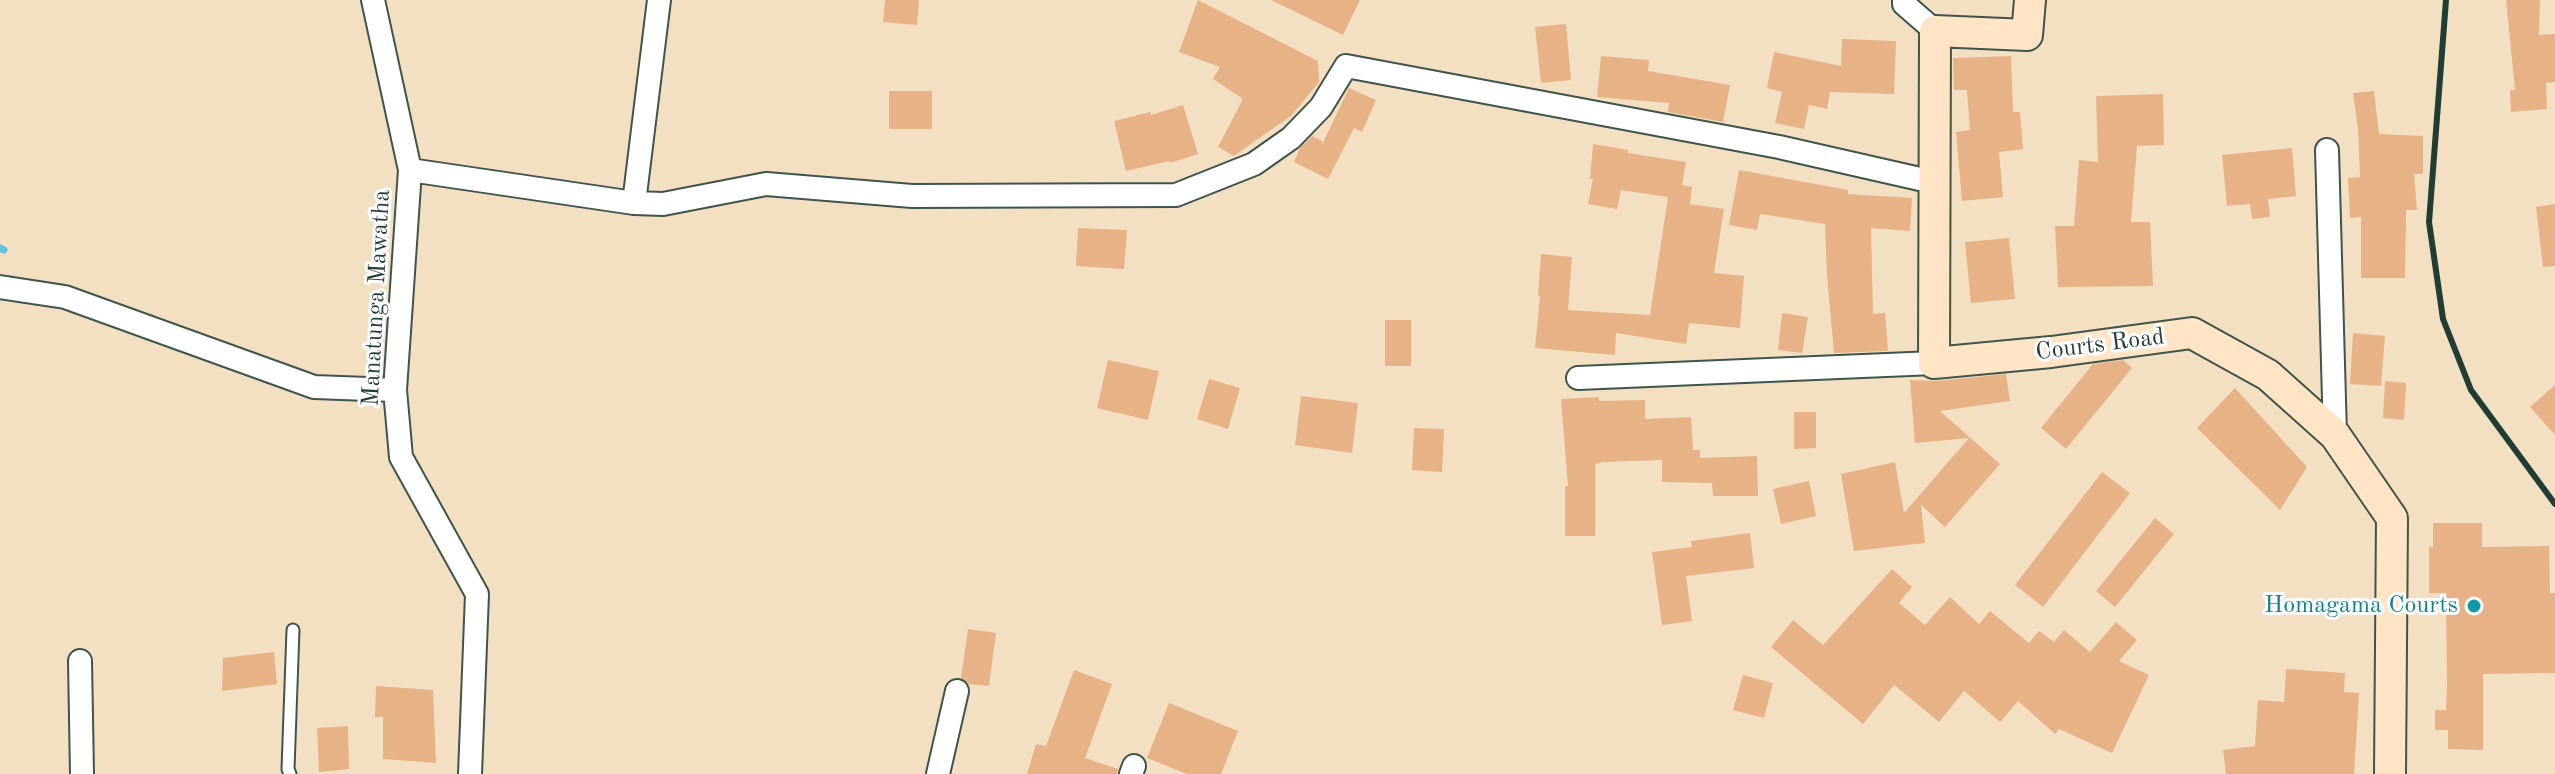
<!DOCTYPE html>
<html>
<head>
<meta charset="utf-8">
<style>
  body { margin:0 }
  canvas { display:block; background:#f3e0c3 }
</style>
</head>
<body>
<canvas width="2555" height="774"></canvas>
<script>
const c = document.querySelector('canvas').getContext('2d');
c.lineJoin = 'round';
function stroke(path, color, width, dash) { c.strokeStyle = color; c.lineWidth = width; c.lineCap = dash ? 'butt' : 'round'; c.setLineDash(dash || []); c.stroke(path); }
function fill(path, color) { c.fillStyle = color; c.fill(path, 'evenodd'); }
function label(font, color, halo, rows, align = 'center') {
  c.font = font + ' "Old Standard TT",serif'; c.lineWidth = 6; c.setLineDash([]); c.textBaseline = 'middle'; c.strokeStyle = halo; c.fillStyle = color; for (const [text, x, y, turn = 0] of rows) {
    c.save(); c.translate(x, y); c.rotate((+turn || 0) * Math.PI / 180); c.textAlign = isNaN(turn) ? turn : align; if (halo) c.strokeText(text, 0, 0); c.fillText(text, 0, 0); c.restore();
  }
}
const stream = new Path2D(`
  M 0,248 L 4,250`);
const building = new Path2D(`
  M 885,0 L 919,0 L 917,25 L 883,22 Z
  M 1198,0 L 1318,61 L 1319,82 L 1292,115 L 1234,156 L 1218,147 L 1243,99 L 1213,79 L 1220,67 L 1179,52 Z
  M 1271,0 L 1360,0 L 1343,35 Z
  M 2506,0 L 2540,0 L 2539,35 L 2555,34 L 2555,82 L 2546,83 L 2547,109 L 2511,112 L 2510,90 L 2515,90 Z
  M 1566,24 L 1571,80 L 1541,83 L 1535,27 Z
  M 1842,39 L 1896,41 L 1894,94 L 1830,92 L 1827,109 L 1809,105 L 1804,129 L 1775,123 L 1782,92 L 1767,88 L 1774,52 L 1841,66 Z
  M 1601,56 L 1649,60 L 1648,71 L 1730,85 L 1723,122 L 1668,112 L 1669,103 L 1597,97 Z
  M 2011,56 L 2013,112 L 2020,112 L 2023,149 L 1999,152 L 2003,197 L 1962,201 L 1956,132 L 1970,130 L 1967,90 L 1954,90 L 1953,58 Z
  M 1349,88 L 1376,100 L 1362,132 L 1354,128 L 1328,179 L 1294,162 L 1300,148 L 1312,136 L 1322,141 L 1322,145 Z
  M 889,91 L 932,91 L 932,129 L 889,129 Z
  M 2374,91 L 2379,134 L 2423,136 L 2423,174 L 2414,174 L 2417,210 L 2406,210 L 2405,278 L 2361,278 L 2361,217 L 2350,218 L 2348,178 L 2360,177 L 2358,128 L 2353,93 Z
  M 2163,94 L 2164,145 L 2137,146 L 2131,222 L 2150,222 L 2153,286 L 2058,287 L 2055,226 L 2074,226 L 2079,160 L 2098,162 L 2096,96 Z
  M 1183,105 L 1198,154 L 1170,163 L 1169,161 L 1126,171 L 1114,121 L 1150,112 L 1151,115 Z
  M 1593,144 L 1628,150 L 1628,153 L 1686,162 L 1682,185 L 1692,187 L 1690,204 L 1724,209 L 1714,273 L 1744,276 L 1740,328 L 1689,323 L 1686,344 L 1616,333 L 1615,355 L 1535,348 L 1540,296 L 1538,296 L 1541,254 L 1572,257 L 1568,310 L 1650,315 L 1668,197 L 1621,190 L 1617,209 L 1588,204 L 1593,179 L 1590,179 Z
  M 2292,148 L 2296,196 L 2268,199 L 2270,217 L 2252,219 L 2250,204 L 2227,206 L 2222,155 Z
  M 1739,170 L 1848,190 L 1848,194 L 1912,198 L 1910,231 L 1871,228 L 1873,314 L 1885,313 L 1888,351 L 1834,353 L 1827,276 L 1825,224 L 1760,214 L 1757,230 L 1729,225 Z
  M 2555,204 L 2555,266 L 2543,267 L 2536,207 Z
  M 1078,228 L 1127,230 L 1124,269 L 1076,266 Z
  M 2009,238 L 2015,299 L 1971,303 L 1965,242 Z
  M 1782,313 L 1808,317 L 1802,353 L 1778,350 Z
  M 1385,320 L 1411,320 L 1411,366 L 1385,366 Z
  M 2353,333 L 2385,336 L 2381,386 L 2350,384 Z
  M 1108,360 L 1159,371 L 1148,420 L 1097,408 Z
  M 2123,360 L 2132,368 L 2066,449 L 2041,428 L 2093,364 Z
  M 2006,374 L 2010,401 L 1940,411 L 2000,464 L 1945,527 L 1921,505 L 1925,543 L 1854,551 L 1841,474 L 1895,462 L 1904,513 L 1969,438 L 1915,443 L 1910,380 L 1936,381 Z
  M 1209,379 L 1240,388 L 1228,429 L 1197,419 Z
  M 2385,381 L 2406,383 L 2404,420 L 2383,418 Z
  M 2555,385 L 2555,435 L 2530,407 Z
  M 2235,388 L 2307,467 L 2280,510 L 2197,428 Z
  M 1301,396 L 1358,403 L 1352,453 L 1295,445 Z
  M 1599,397 L 1599,401 L 1645,400 L 1645,419 L 1691,417 L 1693,450 L 1700,450 L 1700,458 L 1757,456 L 1758,496 L 1713,496 L 1712,483 L 1662,482 L 1662,460 L 1603,462 L 1595,464 L 1595,536 L 1565,536 L 1565,486 L 1568,486 L 1561,399 Z
  M 1794,412 L 1816,412 L 1816,448 L 1794,449 Z
  M 1414,428 L 1444,429 L 1442,472 L 1412,470 Z
  M 2102,472 L 2130,493 L 2043,607 L 2015,585 Z
  M 1809,481 L 1816,516 L 1781,524 L 1773,489 Z
  M 2155,518 L 2174,534 L 2115,607 L 2096,591 Z
  M 2433,523 L 2482,523 L 2482,547 L 2549,546 L 2550,593 L 2555,593 L 2555,673 L 2483,674 L 2483,750 L 2448,749 L 2448,730 L 2435,730 L 2435,710 L 2446,710 L 2447,687 L 2446,593 L 2429,593 L 2429,547 L 2433,547 Z
  M 1750,533 L 1754,568 L 1686,576 L 1692,621 L 1662,625 L 1652,552 L 1692,547 L 1691,541 Z
  M 1892,569 L 1912,587 L 1899,603 L 1925,625 L 1950,597 L 1979,624 L 1990,611 L 2029,643 L 2039,631 L 2054,642 L 2064,630 L 2090,652 L 2116,622 L 2137,640 L 2119,661 L 2149,675 L 2112,753 L 2059,729 L 2055,734 L 2018,701 L 2000,722 L 1964,691 L 1939,722 L 1894,685 L 1863,724 L 1771,647 L 1793,620 L 1823,645 Z
  M 968,629 L 996,633 L 989,686 L 969,684 L 961,678 Z
  M 274,652 L 277,684 L 222,691 L 223,658 Z
  M 2286,669 L 2345,673 L 2344,692 L 2359,693 L 2354,774 L 2226,774 L 2223,750 L 2255,746 L 2258,700 L 2284,702 Z
  M 1074,670 L 1112,684 L 1085,758 L 1118,769 L 1117,774 L 1027,774 L 1036,744 L 1046,746 Z
  M 1743,675 L 1773,683 L 1764,718 L 1733,710 Z
  M 376,686 L 433,690 L 436,763 L 383,759 L 383,717 L 375,717 Z
  M 1169,703 L 1238,731 L 1221,774 L 1187,774 L 1147,758 Z
  M 348,726 L 349,769 L 319,772 L 317,728 Z`);
const lane = new Path2D(`
  M 290,774 L 288,769 L 293,630`);
const street = new Path2D(`
  M 373,0 L 410,170 L 395,390 L 401,457 L 477,594 L 470,774
  M 1904,0 L 1904,4 L 1935,31
  M 2327,150 L 2335,435
  M 410,170 L 634,203 L 663,204 L 766,184 L 912,196 L 1176,195 L 1254,164 L 1291,138 L 1321,107 L 1346,66 L 1779,147 L 1933,182
  M 634,203 L 659,0
  M 0,287 L 65,297 L 314,387 L 395,390
  M 1578,378 L 1934,363
  M 80,661 L 82,774
  M 938,774 L 957,691
  M 1131,774 L 1134,766`);
const secondary = new Path2D(`
  M 2030,0 L 2027,35 L 1935,31 L 1934,363 L 2051,352 L 2192,333 L 2268,375 L 2335,435 L 2392,518 L 2390,774`);
const rail = new Path2D(`
  M 2446,0 L 2429,222 L 2443,319 L 2471,390 L 2555,504`);
const markers = [
  [2474,606,8,"#0f9aa8"]
];
const streetNames = [
  ["Manatunga Mawatha",377,298,-87],
  ["Courts Road",2100,345,-7]
];
const cultureNames = [
  ["Homagama Courts",2458,606]
];
stroke(stream, '#5fc1dd', 7);
fill(building, '#e7b286');
stroke(lane, '#3f5549', 15);
stroke(street, '#3f5549', 26);
stroke(secondary, '#3f5549', 34);
stroke(lane, '#fff', 11);
stroke(street, '#fff', 22);
stroke(secondary, '#ffe4c6', 30);
stroke(rail, '#1f3d34', 6);
for (const [x, y, r, color] of markers) { const dot = new Path2D(); dot.arc(x, y, r, 0, 2 * Math.PI); c.fillStyle = color; c.fill(dot); stroke(dot, '#fff', 3); }
label('24px', '#1f3d34', '#fff', streetNames);
label('24px', '#0d838f', '#fff', cultureNames, 'right');
</script>
</body>
</html>
